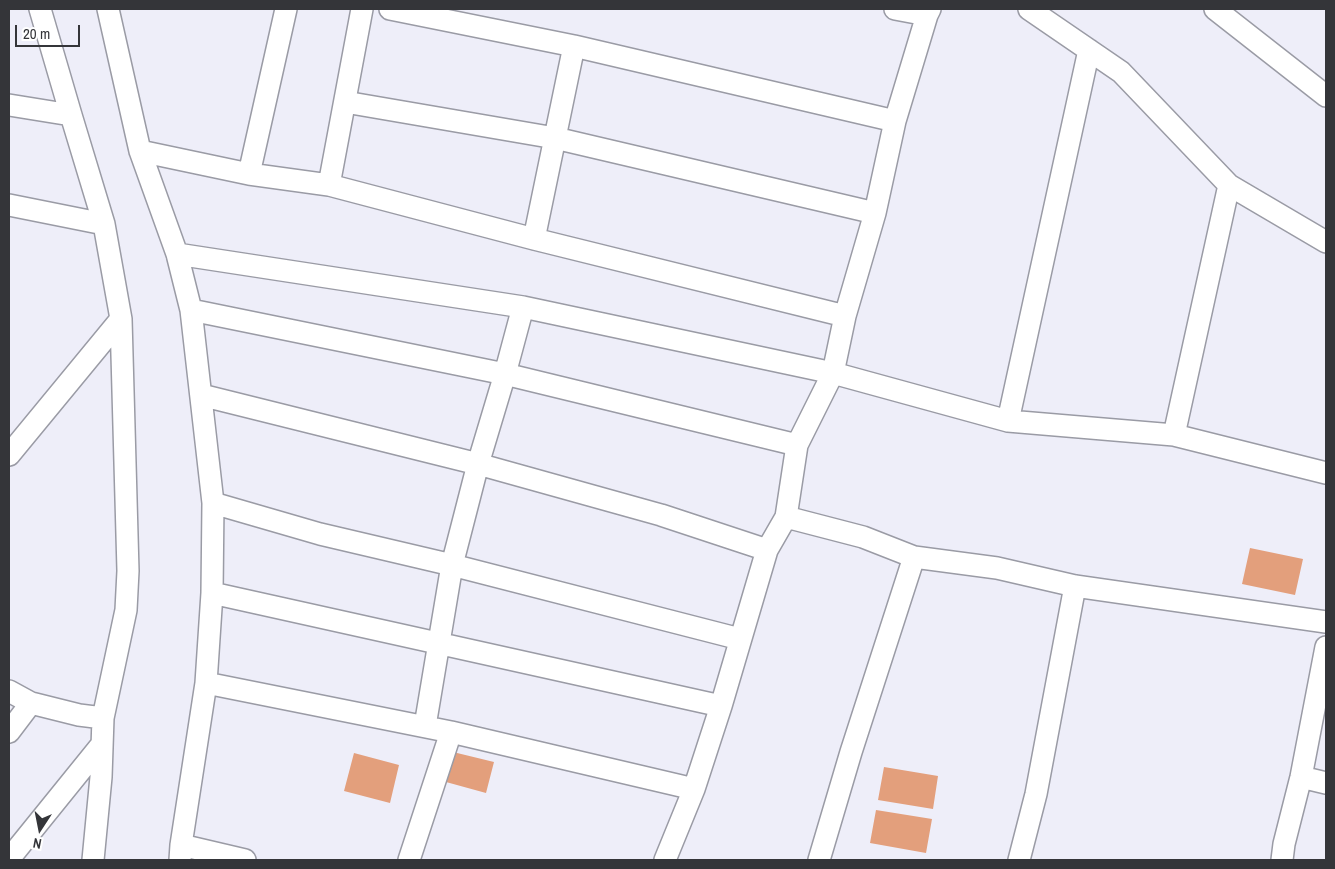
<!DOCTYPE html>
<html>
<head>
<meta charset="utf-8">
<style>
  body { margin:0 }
  #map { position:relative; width:1335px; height:869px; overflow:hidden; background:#eeeef9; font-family:"Archivo Narrow",sans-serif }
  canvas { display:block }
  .frame { position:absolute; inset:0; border:10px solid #343539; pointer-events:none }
  .north { position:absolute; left:15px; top:804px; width:50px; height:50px; -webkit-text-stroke:4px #fff; paint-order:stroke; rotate:191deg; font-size:14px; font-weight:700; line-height:20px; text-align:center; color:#343539 }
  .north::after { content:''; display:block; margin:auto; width:18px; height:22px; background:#343539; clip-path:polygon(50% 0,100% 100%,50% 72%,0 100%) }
  .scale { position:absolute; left:15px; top:25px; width:65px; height:22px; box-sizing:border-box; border:2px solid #343539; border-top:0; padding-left:6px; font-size:15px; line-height:18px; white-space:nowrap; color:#343539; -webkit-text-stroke:4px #fff; paint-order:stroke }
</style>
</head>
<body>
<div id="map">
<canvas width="1335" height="869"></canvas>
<div class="frame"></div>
<div class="north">N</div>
<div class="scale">20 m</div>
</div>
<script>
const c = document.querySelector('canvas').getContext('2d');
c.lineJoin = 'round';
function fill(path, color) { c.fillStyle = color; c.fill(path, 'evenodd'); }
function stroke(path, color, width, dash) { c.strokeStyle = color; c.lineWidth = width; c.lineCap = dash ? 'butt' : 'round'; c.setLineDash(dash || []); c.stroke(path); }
const building = new Path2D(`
  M 1250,548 L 1303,559 L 1295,595 L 1242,584 Z
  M 453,752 L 494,762 L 486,793 L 446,782 Z
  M 354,753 L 399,765 L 390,803 L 344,791 Z
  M 884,767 L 938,776 L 933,809 L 878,800 Z
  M 876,810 L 932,819 L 926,853 L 870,843 Z`);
const minor = new Path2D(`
  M 40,9 L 71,115 L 104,224 L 121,319 L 128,571 L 126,610 L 103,718 L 101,777 L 93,860
  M 108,9 L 140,151 L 177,254 L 191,310 L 213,503 L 212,593 L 206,683 L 181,845 L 180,860
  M 390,9 L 574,46 L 895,121
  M 895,9 L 927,15
  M 1029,9 L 1121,72 L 1229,185 L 1326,242
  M 1215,9 L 1326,96
  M 345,102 L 555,138 L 875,213
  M 9,105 L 71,115
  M 140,151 L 249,174 L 329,185 L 534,239 L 845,316
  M 249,174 L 286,9
  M 329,185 L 362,9
  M 9,205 L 104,224
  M 534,239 L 574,46
  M 177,254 L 523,307 L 833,373 L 1008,421 L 1174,435 L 1326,473
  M 191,310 L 505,374 L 797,445
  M 201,395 L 478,464 L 661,515 L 767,550
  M 1008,421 L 1089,50
  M 1174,435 L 1229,185
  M 9,455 L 121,319
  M 213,503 L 320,534 L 452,565 L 740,639
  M 786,517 L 863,537 L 914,557 L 997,568 L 1075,586 L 1326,622
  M 212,593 L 721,706
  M 206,683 L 451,732 L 694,789
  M 9,691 L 31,703 L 79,715 L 103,718
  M 425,726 L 452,565 L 478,464 L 505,374 L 523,307
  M 9,732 L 31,703
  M 1301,777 L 1326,783
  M 181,845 L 245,860
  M 9,859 L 102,744
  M 409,860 L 451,732
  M 665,860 L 694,789 L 721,706 L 767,550 L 786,517 L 797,445 L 833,373 L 845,316 L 875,213 L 895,121 L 927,15 L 930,9
  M 819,860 L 851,752 L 914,557
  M 1019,860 L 1036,794 L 1075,586
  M 1282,860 L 1284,844 L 1301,777 L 1326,647`);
fill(building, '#e39f7c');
stroke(minor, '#9a9ba5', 24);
stroke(minor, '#fff', 21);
</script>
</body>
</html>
